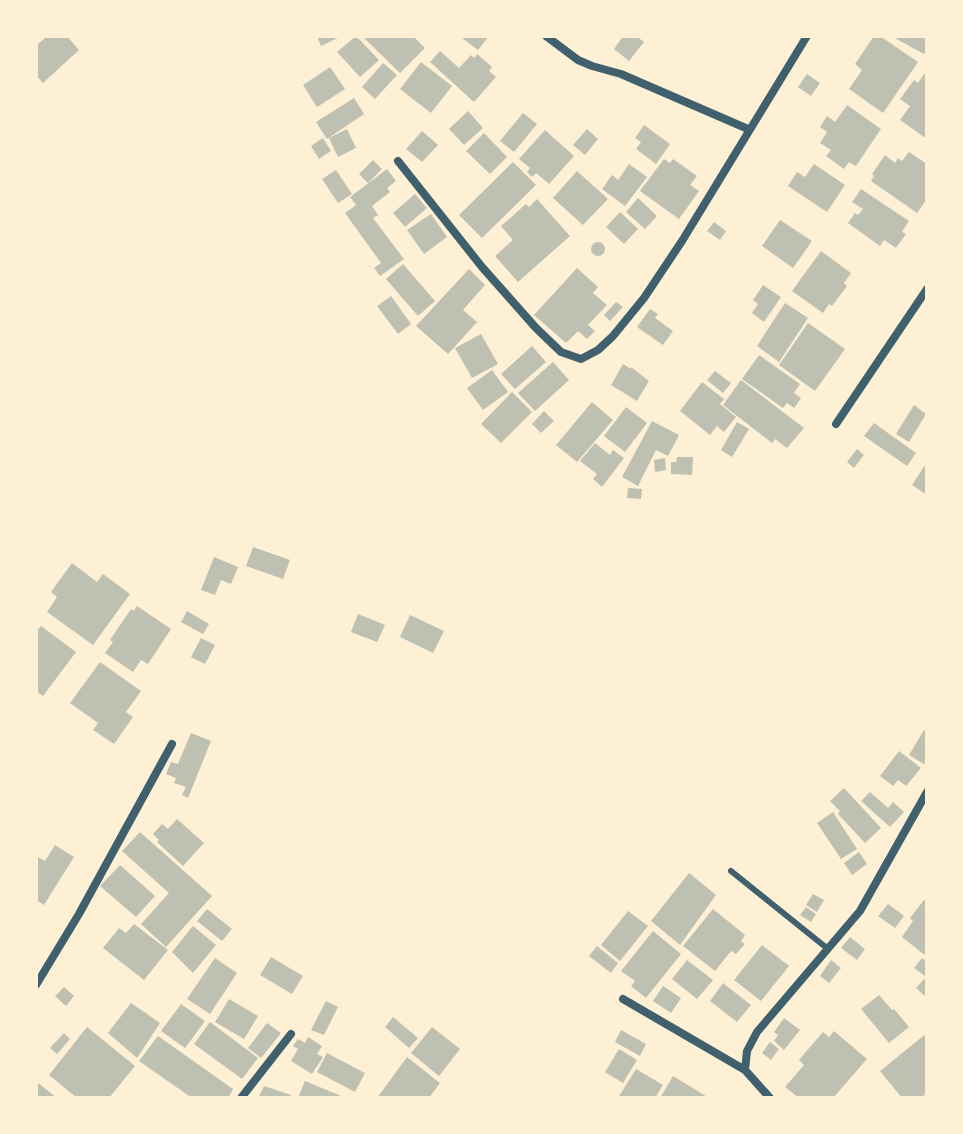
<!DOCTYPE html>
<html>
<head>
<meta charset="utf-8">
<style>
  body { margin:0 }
  #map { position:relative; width:963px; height:1134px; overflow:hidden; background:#fdf0d5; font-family:Barlow,sans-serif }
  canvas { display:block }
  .frame { position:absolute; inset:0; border:38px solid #fdf0d5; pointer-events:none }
</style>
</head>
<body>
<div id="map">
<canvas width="963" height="1134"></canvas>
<div class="frame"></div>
</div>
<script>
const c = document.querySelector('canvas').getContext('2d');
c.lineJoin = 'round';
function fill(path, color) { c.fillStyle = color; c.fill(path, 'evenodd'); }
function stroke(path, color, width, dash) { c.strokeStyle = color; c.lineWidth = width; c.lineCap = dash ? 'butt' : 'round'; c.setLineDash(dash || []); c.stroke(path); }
const building = new Path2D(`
  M 47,36 L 67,36 L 79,50 L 43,83 L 36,75 L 36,46 Z
  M 317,36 L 342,36 L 321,46 Z
  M 356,36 L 379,60 L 360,77 L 337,52 Z
  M 362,36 L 413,36 L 425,48 L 400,73 Z
  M 459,36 L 489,36 L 478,50 Z
  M 623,36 L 636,36 L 644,42 L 629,61 L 614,49 Z
  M 874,36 L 880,36 L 918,62 L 883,113 L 849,89 L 862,70 L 855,64 Z
  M 891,36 L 927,36 L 927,49 L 924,54 Z
  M 440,51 L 459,68 L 471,55 L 474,58 L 477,54 L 492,67 L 489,71 L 496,77 L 474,102 L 430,62 Z
  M 421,62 L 452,86 L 431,113 L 400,89 Z
  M 383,63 L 397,75 L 375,99 L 362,87 Z
  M 330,67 L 345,89 L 317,107 L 303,85 Z
  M 927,70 L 927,139 L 900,120 L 910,106 L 900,99 L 914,80 L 918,83 Z
  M 807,74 L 820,83 L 811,96 L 798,87 Z
  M 354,98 L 364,114 L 327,139 L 316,122 Z
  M 847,105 L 881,129 L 856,166 L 849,162 L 844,169 L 826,156 L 831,150 L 820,143 L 827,132 L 820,127 L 827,116 L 835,122 Z
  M 468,111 L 483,128 L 464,145 L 449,129 Z
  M 523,113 L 537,124 L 514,152 L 500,141 Z
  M 644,125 L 670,144 L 656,164 L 636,149 L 641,142 L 635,138 Z
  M 347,129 L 356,148 L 338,157 L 329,138 Z
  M 587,129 L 598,139 L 585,155 L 573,145 Z
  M 545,130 L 574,156 L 549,184 L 536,173 L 532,177 L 527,172 L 530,168 L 519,159 Z
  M 422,131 L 438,145 L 422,162 L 406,149 Z
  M 484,133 L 507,157 L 490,174 L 466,151 Z
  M 323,138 L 331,151 L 319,159 L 311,146 Z
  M 909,152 L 927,164 L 927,199 L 917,213 L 871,181 L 874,176 L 872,174 L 885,155 L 895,163 L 898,158 L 902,161 Z
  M 664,159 L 670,163 L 673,159 L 697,176 L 690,185 L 699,191 L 679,219 L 640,191 Z
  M 373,160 L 382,169 L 368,183 L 359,174 Z
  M 513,162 L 536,185 L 482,238 L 459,215 Z
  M 629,164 L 647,177 L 625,206 L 602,189 L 612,175 L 618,180 Z
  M 814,164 L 845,185 L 827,212 L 788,186 L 797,172 L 805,177 Z
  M 387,169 L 396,181 L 387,188 L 390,192 L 372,206 L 378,215 L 373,218 L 404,259 L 380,276 L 374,268 L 381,263 L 345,213 L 356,205 L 350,197 Z
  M 336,170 L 352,194 L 338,203 L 322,179 Z
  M 577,171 L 608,199 L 583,225 L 553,198 Z
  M 861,189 L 909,221 L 902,232 L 906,234 L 896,248 L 884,240 L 880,246 L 848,223 L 855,213 L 858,215 L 863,209 L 852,202 Z
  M 415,194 L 427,208 L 405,227 L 393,213 Z
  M 638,198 L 657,216 L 645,229 L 626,212 Z
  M 537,199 L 570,236 L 518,282 L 495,256 L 513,240 L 501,226 L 526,204 L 529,207 Z
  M 620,212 L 638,229 L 624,244 L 606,227 Z
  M 431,214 L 447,237 L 424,254 L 407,230 Z
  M 780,220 L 812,241 L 793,268 L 762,246 Z
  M 714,222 L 726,231 L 720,240 L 707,231 Z
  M591 249a7 7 0 1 1 14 0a7 7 0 1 1-14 0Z
  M 821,251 L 851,273 L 844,283 L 847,286 L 832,306 L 829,304 L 823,313 L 792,291 Z
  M 403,264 L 435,301 L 418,316 L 386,279 Z
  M 577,268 L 598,287 L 593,293 L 607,305 L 588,325 L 595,331 L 587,339 L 578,331 L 566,343 L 534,315 Z
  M 469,269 L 485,285 L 463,310 L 477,322 L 448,354 L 416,326 Z
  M 763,285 L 781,297 L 764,322 L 752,313 L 758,304 L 753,300 Z
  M 391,296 L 411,324 L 398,334 L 377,306 Z
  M 616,302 L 623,307 L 610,321 L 604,315 Z
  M 785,303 L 808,318 L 779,362 L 757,346 Z
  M 650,309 L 658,314 L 655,318 L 673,331 L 663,345 L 637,327 Z
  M 808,323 L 845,349 L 815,391 L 779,365 Z
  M 481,334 L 498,364 L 472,378 L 455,348 Z
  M 532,346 L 546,362 L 515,389 L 501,374 Z
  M 759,355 L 800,384 L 794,393 L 801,398 L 794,408 L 787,403 L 783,408 L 742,379 Z
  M 553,362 L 569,380 L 535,411 L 518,393 Z
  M 623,364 L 631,369 L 631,367 L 649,381 L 637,401 L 611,385 Z
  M 492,370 L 508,392 L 483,410 L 467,388 Z
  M 715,371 L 731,383 L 723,393 L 707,380 Z
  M 741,380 L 804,428 L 787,448 L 775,439 L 772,443 L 723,405 Z
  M 702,382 L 724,399 L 720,404 L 736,417 L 724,432 L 717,426 L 710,435 L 680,411 Z
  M 512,392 L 532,412 L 501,443 L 481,424 Z
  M 592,402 L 613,420 L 577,462 L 556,445 Z
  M 914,405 L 926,414 L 909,442 L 896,434 Z
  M 626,407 L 647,423 L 625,452 L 604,436 Z
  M 544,411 L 554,421 L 541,433 L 532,424 Z
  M 652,421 L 679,435 L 668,456 L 656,450 L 638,486 L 622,477 Z
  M 737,422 L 749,429 L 732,457 L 721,450 Z
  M 874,423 L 916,453 L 907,466 L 864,436 Z
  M 595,443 L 610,455 L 613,450 L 624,458 L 602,487 L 593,479 L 597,474 L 580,461 Z
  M 857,449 L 864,455 L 854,468 L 847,462 Z
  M 677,457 L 693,457 L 692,475 L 671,474 L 671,462 L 676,462 Z
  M 665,458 L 666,470 L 655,472 L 654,460 Z
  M 927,462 L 927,495 L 912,485 Z
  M 628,488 L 642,489 L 641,499 L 627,498 Z
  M 253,547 L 290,560 L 283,579 L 246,566 Z
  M 214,557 L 238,567 L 231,584 L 221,580 L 215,595 L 201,590 Z
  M 72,563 L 97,582 L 103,574 L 130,594 L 93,645 L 47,612 L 57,597 L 51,592 Z
  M 137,606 L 171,629 L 148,664 L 141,660 L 133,672 L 105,653 L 113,642 L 110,640 L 131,609 L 134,611 Z
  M 187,611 L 209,624 L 203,634 L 181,622 Z
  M 358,614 L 385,625 L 377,642 L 351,632 Z
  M 410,615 L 444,631 L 433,653 L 400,637 Z
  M 41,626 L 76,652 L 43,696 L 36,691 L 36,632 Z
  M 201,638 L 215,645 L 205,664 L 191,657 Z
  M 100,662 L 141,691 L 126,712 L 133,717 L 114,744 L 93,730 L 98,723 L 70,703 Z
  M 924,730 L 927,732 L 927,760 L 924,764 L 909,755 Z
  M 191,733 L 211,741 L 188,798 L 182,795 L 186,787 L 174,783 L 176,778 L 166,774 L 171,762 L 178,764 Z
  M 899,751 L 921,768 L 906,786 L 898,780 L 893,786 L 880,776 Z
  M 844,788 L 881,828 L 865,843 L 838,814 L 840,811 L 830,801 Z
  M 870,792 L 888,808 L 893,802 L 904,812 L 890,827 L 861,801 Z
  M 833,812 L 857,849 L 841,859 L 817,823 Z
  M 177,819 L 204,843 L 183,866 L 157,842 L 159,840 L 153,834 L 162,824 L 168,829 Z
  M 140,832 L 212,896 L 166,947 L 141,924 L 169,893 L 122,851 Z
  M 55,845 L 74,857 L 44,905 L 36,900 L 36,856 L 45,861 Z
  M 859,852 L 867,864 L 852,875 L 844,863 Z
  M 120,865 L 155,896 L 136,917 L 100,886 Z
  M 689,873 L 716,895 L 680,945 L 651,921 Z
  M 813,894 L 824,900 L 817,912 L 806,905 Z
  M 924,900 L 927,903 L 927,957 L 902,937 L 913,921 L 910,918 Z
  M 888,904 L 904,916 L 895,928 L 878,916 Z
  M 806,907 L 816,914 L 811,922 L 800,915 Z
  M 207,909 L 232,929 L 222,941 L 197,921 Z
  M 713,909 L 745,935 L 741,941 L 745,944 L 736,954 L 731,951 L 715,971 L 683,946 Z
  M 628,911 L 648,926 L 620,961 L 601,945 Z
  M 134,924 L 168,950 L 144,980 L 103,948 L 119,928 L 126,933 Z
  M 193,926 L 216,945 L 193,973 L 172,952 Z
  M 653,931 L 681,954 L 646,998 L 631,986 L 635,981 L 621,971 Z
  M 850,937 L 865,949 L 857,960 L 841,948 Z
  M 762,945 L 789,966 L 761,1001 L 734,980 Z
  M 597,946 L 618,963 L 611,973 L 589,956 Z
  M 271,957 L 303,976 L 292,994 L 260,975 Z
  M 215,958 L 237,973 L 210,1014 L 187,999 Z
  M 922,958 L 927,962 L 925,976 L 914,968 Z
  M 687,960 L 713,980 L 697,999 L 672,979 Z
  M 831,960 L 841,968 L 829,983 L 820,976 Z
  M 927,976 L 927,998 L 916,988 Z
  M 723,983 L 751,1005 L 737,1022 L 710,1001 Z
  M 663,986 L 681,998 L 671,1013 L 653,1001 Z
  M 64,987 L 74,996 L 66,1006 L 55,996 Z
  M 879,995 L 892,1010 L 894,1009 L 909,1027 L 889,1043 L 861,1009 Z
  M 229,999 L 258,1016 L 244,1039 L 215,1022 Z
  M 326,1001 L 338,1007 L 324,1035 L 311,1030 Z
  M 131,1003 L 160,1023 L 137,1058 L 108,1033 Z
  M 181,1004 L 205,1021 L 185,1048 L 161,1031 Z
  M 393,1017 L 418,1038 L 409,1048 L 385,1027 Z
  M 784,1018 L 800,1030 L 784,1050 L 774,1041 L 778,1035 L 774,1032 Z
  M 210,1022 L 258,1058 L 242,1079 L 194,1044 Z
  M 267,1023 L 281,1033 L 261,1058 L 248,1048 Z
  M 87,1027 L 135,1066 L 109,1098 L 77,1098 L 49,1075 Z
  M 432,1027 L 460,1049 L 439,1076 L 411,1053 Z
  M 621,1030 L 646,1044 L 640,1056 L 615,1042 Z
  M 834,1031 L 867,1059 L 833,1098 L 799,1098 L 785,1087 L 804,1065 L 799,1060 L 823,1032 L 829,1037 Z
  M 64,1033 L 70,1039 L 57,1054 L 50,1048 Z
  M 927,1033 L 927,1093 L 921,1098 L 902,1098 L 880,1071 Z
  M 158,1036 L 233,1089 L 228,1098 L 192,1098 L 139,1061 Z
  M 308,1037 L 322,1046 L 317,1054 L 323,1057 L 312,1074 L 291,1061 L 298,1049 L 293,1046 L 298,1039 L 305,1043 Z
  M 770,1042 L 779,1049 L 771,1060 L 762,1053 Z
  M 619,1049 L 637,1060 L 623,1083 L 605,1072 Z
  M 327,1053 L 365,1073 L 355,1092 L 317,1072 Z
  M 407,1057 L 440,1083 L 429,1098 L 377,1098 Z
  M 636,1069 L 663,1085 L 655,1098 L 618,1098 Z
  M 673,1076 L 709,1098 L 660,1098 Z
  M 305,1081 L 346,1098 L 298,1098 Z
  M 37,1082 L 57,1098 L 36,1098 Z
  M 264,1086 L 291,1095 L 290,1098 L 258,1098 Z`);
const service = new Path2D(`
  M 731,871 L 828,949`);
const minor = new Path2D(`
  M 546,36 L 578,60 L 592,66 L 621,74 L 748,129
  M 398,161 L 482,267 L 536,328 L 561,352 L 581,359 L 598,350 L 613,336 L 644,298 L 682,241 L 807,36
  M 836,424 L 927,289
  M 36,985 L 79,914 L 172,744
  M 623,999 L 745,1070
  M 241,1098 L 291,1034
  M 770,1098 L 745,1070 L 747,1051 L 757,1032 L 860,911 L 927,792`);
fill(building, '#bec0b2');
stroke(service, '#3f606c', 6);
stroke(minor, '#3f606c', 8);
</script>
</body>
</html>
